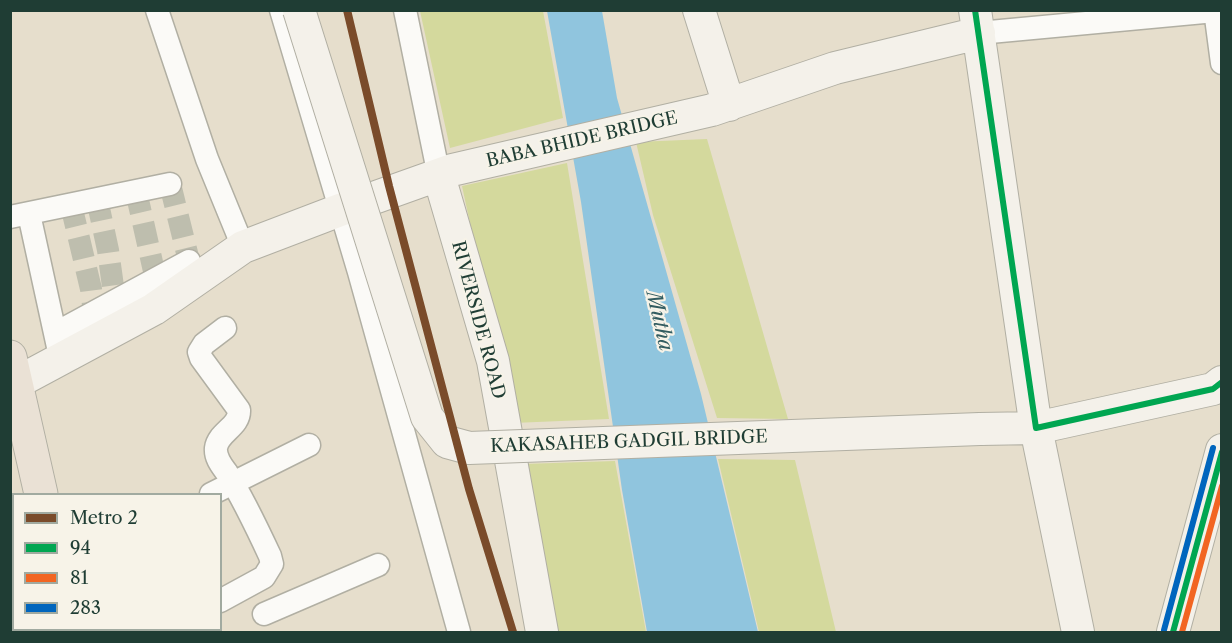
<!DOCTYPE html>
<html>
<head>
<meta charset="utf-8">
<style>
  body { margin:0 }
  #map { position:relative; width:1232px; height:643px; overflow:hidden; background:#e6decc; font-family:"Libre Caslon Text",serif }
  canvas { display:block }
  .frame { position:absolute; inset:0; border:12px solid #1f3d34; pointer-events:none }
  .legend { position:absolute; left:12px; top:493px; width:210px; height:138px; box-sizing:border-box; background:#f7f3e8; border:2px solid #a1aaa0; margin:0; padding:8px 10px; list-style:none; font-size:18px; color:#1f3d34 }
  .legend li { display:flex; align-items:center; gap:12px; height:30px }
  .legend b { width:30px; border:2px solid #a1aaa0 }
</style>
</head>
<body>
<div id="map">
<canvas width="1232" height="643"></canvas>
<div class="frame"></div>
<ul class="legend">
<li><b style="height:8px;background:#7a4b2a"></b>Metro 2</li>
<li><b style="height:8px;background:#00a651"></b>94</li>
<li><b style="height:8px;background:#f26522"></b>81</li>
<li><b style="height:8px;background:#0065bd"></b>283</li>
</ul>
</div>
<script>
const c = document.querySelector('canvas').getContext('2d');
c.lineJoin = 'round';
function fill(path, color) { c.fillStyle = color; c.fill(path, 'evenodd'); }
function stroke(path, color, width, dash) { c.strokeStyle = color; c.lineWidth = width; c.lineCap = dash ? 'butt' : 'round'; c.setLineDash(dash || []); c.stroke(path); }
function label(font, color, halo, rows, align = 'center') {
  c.font = font + ' "Libre Caslon Text",serif'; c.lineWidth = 4.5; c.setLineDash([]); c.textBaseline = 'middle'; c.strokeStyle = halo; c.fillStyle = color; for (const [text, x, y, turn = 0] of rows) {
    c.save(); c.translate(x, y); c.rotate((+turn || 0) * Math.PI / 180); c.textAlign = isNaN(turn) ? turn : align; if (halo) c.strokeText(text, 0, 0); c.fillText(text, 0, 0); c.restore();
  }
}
const green = new Path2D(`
  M 420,11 L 543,11 L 563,118 L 450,148 Z
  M 707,139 L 788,419 L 717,418 L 653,215 L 636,142 Z
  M 567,163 L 609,419 L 513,423 L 462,186 Z
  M 718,459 L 795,460 L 836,632 L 759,632 Z
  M 615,461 L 646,632 L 552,632 L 523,464 Z`);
const water = new Path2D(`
  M 547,11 L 602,11 L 617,98 L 701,394 L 758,632 L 647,632 L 622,490 L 581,202 Z`);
const streetTunnel = new Path2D(`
  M 170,184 L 189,261
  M 136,191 L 156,280
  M 97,199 L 108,250 L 115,301
  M 71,205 L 91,289 L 94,313`);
const street = new Path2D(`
  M 157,10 L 207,159 L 243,247
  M 281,10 L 359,272 L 459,632
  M 405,10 L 439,176
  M 1215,10 L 1222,63
  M 979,33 L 1215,11 L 1222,12
  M 29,214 L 58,347
  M 10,217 L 170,184
  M 56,333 L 189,261
  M 211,494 L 309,445
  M 220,601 L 264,577 L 272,564 L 270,556 C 257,528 244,500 227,473 C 222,466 215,458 216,448 C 218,432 240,427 239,410 L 201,358 L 199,352 L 204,344 L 225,328
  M 264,614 L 378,565
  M 168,632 L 171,630`);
const secondary = new Path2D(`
  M 699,10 L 729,105
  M 975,10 L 1036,428 L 1078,632
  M 439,176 L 493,361 L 542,632
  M 16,383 L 154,309 L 243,247 L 340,210 L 452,170 L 712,110 L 835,68 L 979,33
  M 980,429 L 1036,428 L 1213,389 L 1222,382
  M 1173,632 L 1222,450`);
const primary = new Path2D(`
  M 10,357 L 41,494
  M 10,615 L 14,614
  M 87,630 L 88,632`);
const secondaryBridge = new Path2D(`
  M 299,10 L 427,417 L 447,442 L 469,448 L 980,429`);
const bus1 = new Path2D(`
  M 975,10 L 1036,428 L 1213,389 L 1222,382
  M 1173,632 L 1222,452`);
const bus2 = new Path2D(`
  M 1182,632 L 1222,486`);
const bus3 = new Path2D(`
  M 1164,630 L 1213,448`);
const metro1 = new Path2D(`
  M 347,10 L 389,186 L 469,489 L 513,632`);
const streetNames = [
  ["BABA BHIDE BRIDGE",582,140,-13],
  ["RIVERSIDE ROAD",478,320,75],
  ["KAKASAHEB GADGIL BRIDGE",629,442,-2]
];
const waterNames = [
  ["Mutha",659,321,77]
];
fill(green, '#d4d99d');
fill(water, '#90c5de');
stroke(streetTunnel, '#bebeae', 22, [22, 11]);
stroke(street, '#b1afa3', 25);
stroke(secondary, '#b1afa3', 34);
stroke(primary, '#b1afa3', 35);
stroke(street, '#fbfaf7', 22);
stroke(secondary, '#f4f1ea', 32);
stroke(primary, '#eae1d5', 33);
stroke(secondaryBridge, '#b1afa3', 34, []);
stroke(secondaryBridge, '#f4f1ea', 32);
stroke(bus1, '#00a651', 6);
stroke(bus2, '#f26522', 6);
stroke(bus3, '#0065bd', 6);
stroke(metro1, '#7a4b2a', 8);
label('18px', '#1f3d34', '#f7f3e8', streetNames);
label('italic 20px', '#325c60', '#f7f3e8', waterNames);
</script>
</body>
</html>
